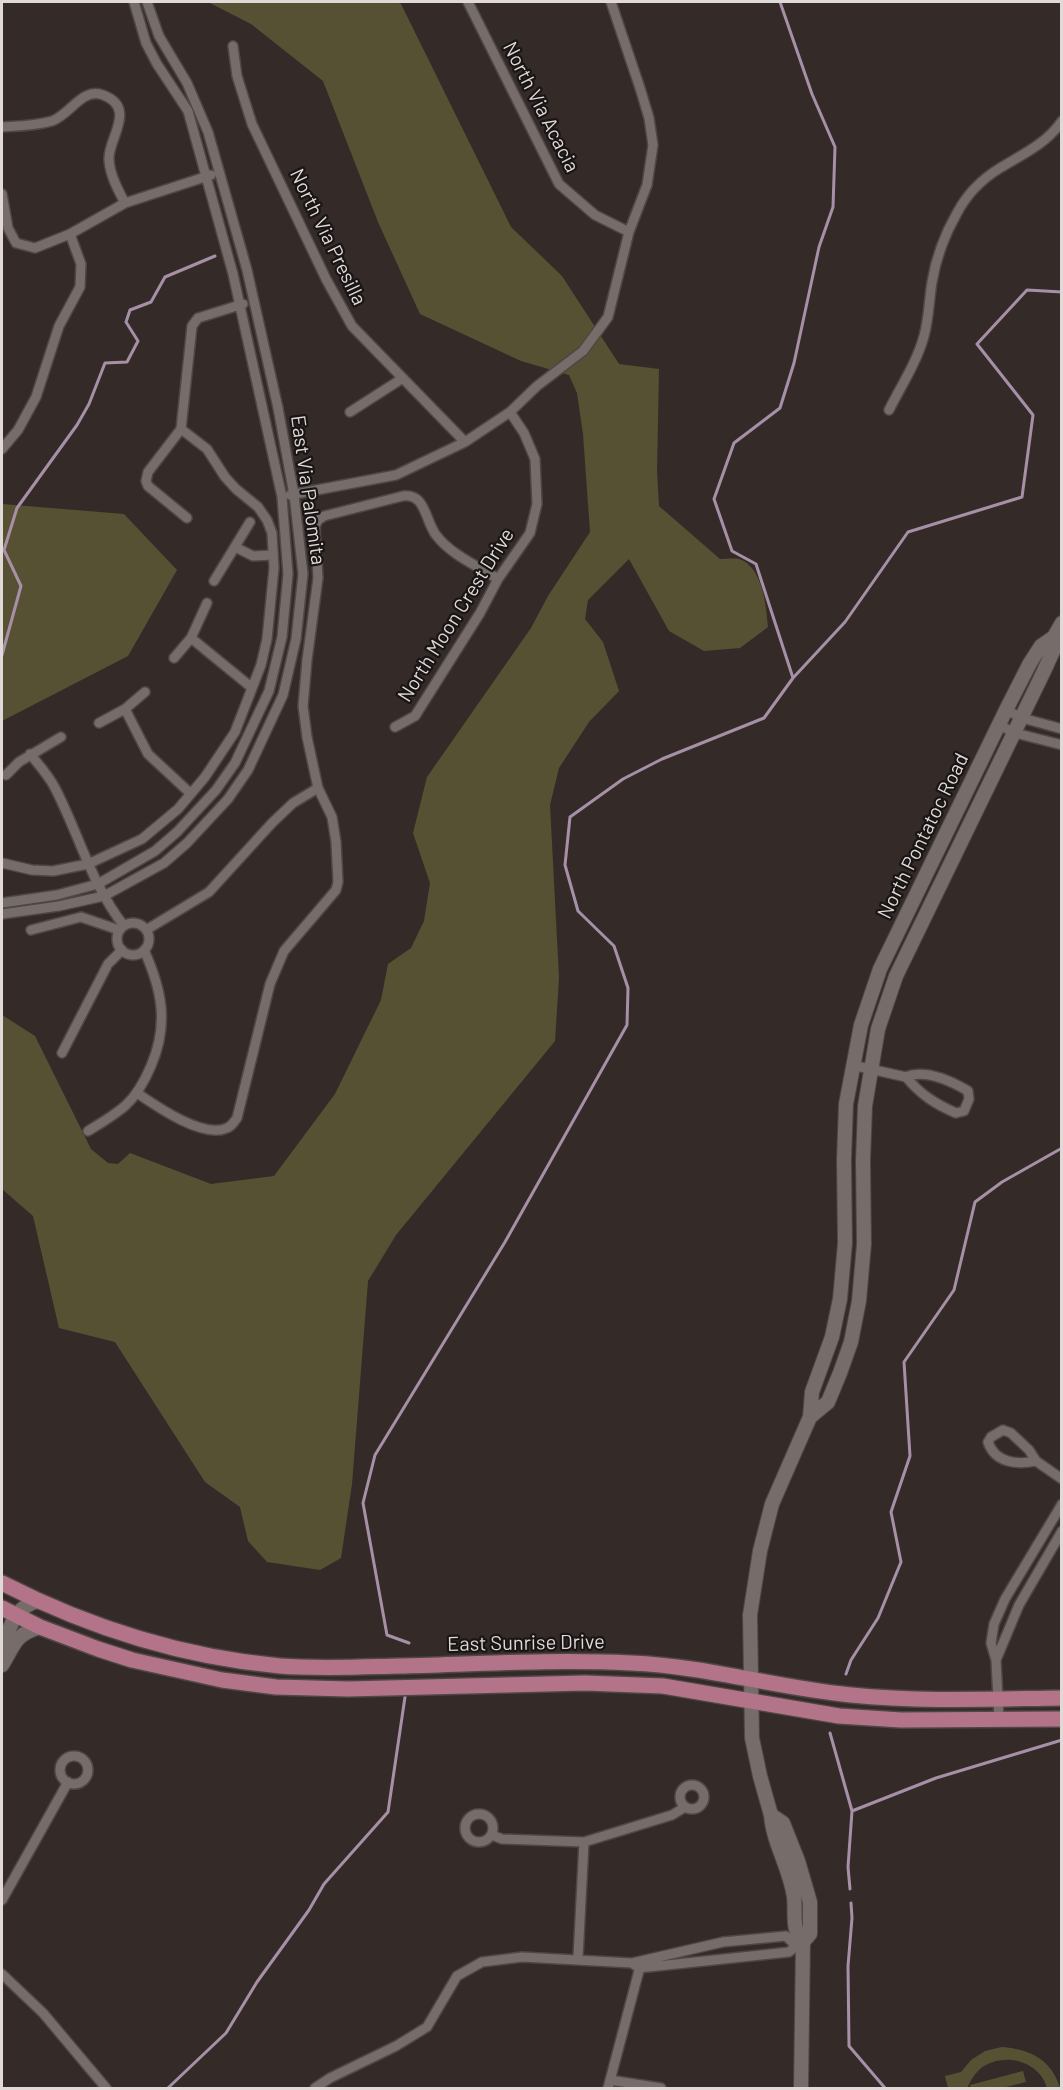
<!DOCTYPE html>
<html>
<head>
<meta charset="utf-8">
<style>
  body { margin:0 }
  #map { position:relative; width:1063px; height:2090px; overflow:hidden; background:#342b29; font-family:Barlow,sans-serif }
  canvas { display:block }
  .frame { position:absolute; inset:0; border:3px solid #dfd9d8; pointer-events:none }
</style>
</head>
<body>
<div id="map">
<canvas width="1063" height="2090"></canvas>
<div class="frame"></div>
</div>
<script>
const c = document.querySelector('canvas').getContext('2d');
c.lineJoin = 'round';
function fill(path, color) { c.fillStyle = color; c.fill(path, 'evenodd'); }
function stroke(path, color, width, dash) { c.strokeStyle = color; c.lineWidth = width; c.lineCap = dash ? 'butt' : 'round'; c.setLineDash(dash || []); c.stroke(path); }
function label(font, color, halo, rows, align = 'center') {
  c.font = font + ' Barlow,sans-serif'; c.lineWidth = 4.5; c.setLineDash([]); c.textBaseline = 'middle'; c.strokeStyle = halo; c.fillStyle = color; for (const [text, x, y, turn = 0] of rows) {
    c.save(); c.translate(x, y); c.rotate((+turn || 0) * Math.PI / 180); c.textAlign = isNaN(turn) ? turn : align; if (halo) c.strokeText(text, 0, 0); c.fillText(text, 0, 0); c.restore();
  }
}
const green = new Path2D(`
  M 208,2 L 397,2 L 401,4 L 511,227 L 562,276 L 619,364 L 659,369 L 657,471 L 659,506 L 720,559 C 726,559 734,558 739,559 C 763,567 766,606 768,627 L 740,648 L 704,651 L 669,631 L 629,559 L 588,600 L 585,619 L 603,642 L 619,691 L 589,722 L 559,768 L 550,805 L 559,978 L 555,1041 L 396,1235 L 368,1281 L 352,1484 L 341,1558 L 320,1570 L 267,1562 L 248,1541 L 240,1507 L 205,1482 L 115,1342 L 59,1328 L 33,1216 L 2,1189 L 2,1015 L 35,1036 L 91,1149 L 108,1163 L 118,1164 L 130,1153 L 211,1184 L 274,1176 L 335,1094 L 381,1000 L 388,964 L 411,948 L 424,921 L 430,883 L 413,833 L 427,777 L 531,628 L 548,596 L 590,532 L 583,434 L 577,393 L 569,375 L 521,361 L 420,314 L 378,222 L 323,81 L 251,24 Z
  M 2,504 L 124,514 L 177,570 L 128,656 L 2,721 Z
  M 1002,2047 C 1030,2049 1052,2060 1060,2088 L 1047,2088 C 1040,2062 1007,2052 984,2066 C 976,2071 971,2080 967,2088 L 948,2088 L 945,2076 L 961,2072 L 971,2060 L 985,2051 Z
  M 1023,2071 L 1026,2082 L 1002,2088 L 971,2088 L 970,2085 Z`);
const stream = new Path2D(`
  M 2,655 L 21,586 L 4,550 L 17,508 L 77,425 L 89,404 L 105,363 L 127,362 L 138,341 L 126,322 L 130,310 L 151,302 L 165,277 L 215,256
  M 793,678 L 845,622 L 908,532 L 1022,497 L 1033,415 L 977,344 L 1027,290 L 1062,292
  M 409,1643 L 387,1635 L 363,1503 L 375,1455 L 505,1242 L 627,1025 L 628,988 L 614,946 L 578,911 L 565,865 L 570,817 L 623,779 L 662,759 L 764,718 L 793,678 L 756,564 L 732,551 L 714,499 L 734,443 L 780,408 L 794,363 L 819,247 L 833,207 L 835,147 L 812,94 L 780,2
  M 846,1674 L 851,1660 L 878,1618 L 901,1562 L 891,1512 L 910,1456 L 904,1362 L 954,1290 L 975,1202 L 1002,1182 L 1062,1148
  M 830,1733 L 852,1811 L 848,1867 L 850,1889
  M 852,1811 L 936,1778 L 1062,1740
  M 851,1903 L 852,1918 L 848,1966 L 849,2046 L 885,2088
  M 168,2088 L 226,2033 L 257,1982 L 309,1910 L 324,1884 L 388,1812 L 405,1697`);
const street = new Path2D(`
  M 468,2 L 559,184 L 595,215 L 629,232
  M 233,46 L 237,76 L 252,124 L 326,279 L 352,326 L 465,442
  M 2,127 C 19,126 35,126 52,121 C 70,115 82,87 103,95 C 138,108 107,140 109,160 C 110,175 118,190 125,203
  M 2,194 L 8,228 L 16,243 L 35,248 L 70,234 L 125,203 L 211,175
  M 889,410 C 901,386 917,362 924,336 C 929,318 929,300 932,282 C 936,258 945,234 957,213 C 967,194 982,179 1000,168 C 1023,154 1046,144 1062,121
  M 350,412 L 403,378
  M 2,449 L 18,430 L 36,397 L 59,326 L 80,287 L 81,264 L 70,234
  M 290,495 L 396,475 L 465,442 L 510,412 L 537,386 L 583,351 L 608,317 L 629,232 L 647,185 L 653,145 L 649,118 L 640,88 L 611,2
  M 187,518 L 148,486 L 146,481 L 148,472 L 181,429 L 192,326 L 198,318 L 243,304
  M 235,547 L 253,556 L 273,555
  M 214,581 L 250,522
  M 191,638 L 251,687
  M 174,658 L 191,638 L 207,603
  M 125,709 L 148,754 L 190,793
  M 1006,710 L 1022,718 L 1062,729
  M 99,723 L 125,709 L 145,692
  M 999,725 L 1015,733 L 1062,745
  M 395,727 L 415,716 L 480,613 L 498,579 L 530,533 L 537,504 L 535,459 L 524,433 L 510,412
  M 30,754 C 39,765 49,776 55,788 C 79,834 91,884 124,926
  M 6,775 L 19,762 L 61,737
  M 2,863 L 32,870 L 53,871 L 88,864 L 142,839 L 178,809 L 205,777 L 235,732 L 261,665 L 267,639 L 274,568 L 272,533 L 267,520 L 258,507 L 236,489 L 225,477 L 207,449 L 181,429
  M 2,903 L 57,895 L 98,884 L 155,851 L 177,832 L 216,790 L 235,763 L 269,691 L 282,637 L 288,574 L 282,497 L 233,274 L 188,111 L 157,64 L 146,43 L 134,2
  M 2,914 L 59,906 L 104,896 L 164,863 L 187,843 L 228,799 L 248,770 L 283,695 L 296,639 L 303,574 L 294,495 L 278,408 L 247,270 L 208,132 L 187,83 L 159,36 L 147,2
  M117 939a16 16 0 1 1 32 0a16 16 0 1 1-32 0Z
  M 31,930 L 81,917 L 119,930
  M 146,930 L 209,892 L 272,823 L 293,803 L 318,788
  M 62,1053 L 108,964 L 122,950
  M 852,1065 L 906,1077 C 925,1069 951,1081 968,1091 L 969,1099 L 964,1111 L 956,1113 C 935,1104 920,1094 906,1077
  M 137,1093 C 156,1106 203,1139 227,1128 C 232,1126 234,1122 237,1118 L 270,984 L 284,951 L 336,890 L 338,882 L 336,842 L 332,817 L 318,788 L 307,737 L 303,706 L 307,660 L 318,578 L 315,526 L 318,520 L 324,516 L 403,496 C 426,493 425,521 436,535 C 451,555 478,566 498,579
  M 88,1131 C 101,1123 115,1115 126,1105 C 138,1094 145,1080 151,1066 C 169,1024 162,990 144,950
  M 1036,1461 C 1017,1465 995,1463 988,1442 L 991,1437 L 1003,1430 L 1011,1433 L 1029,1450 L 1036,1461 L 1062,1479
  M 996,1660 L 1019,1605 L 1062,1531
  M 999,1719 L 996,1660 L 991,1643 L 994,1624 L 1005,1599 L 1062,1504
  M60 1770a14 14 0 1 1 28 0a14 14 0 1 1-28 0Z
  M680 1797a12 12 0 1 1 24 0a12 12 0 1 1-24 0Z
  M465 1828a14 14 0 1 1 28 0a14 14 0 1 1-28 0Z
  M 492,1835 L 502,1839 L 584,1842 L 672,1815 L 685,1807
  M 2,1900 L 68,1782
  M 578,1958 L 584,1842
  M 632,1963 L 639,1968 L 789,1952 L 796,1946 L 801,1946
  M 2,1974 L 43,2013 L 106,2088
  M 610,2080 L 661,2088
  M 315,2088 L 330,2078 L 396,2046 L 427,2027 L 457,1976 L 482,1962 L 522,1957 L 632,1963 L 723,1942 L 786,1936 L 796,1946
  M 608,2088 L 641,1963`);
const secondary = new Path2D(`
  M 810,1417 L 828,1402 L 840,1373 L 851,1342 L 859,1301 L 864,1244 L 863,1161 L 865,1106 L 878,1029 L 896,976 L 1044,671 L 1054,649 L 1054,637
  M 2,1644 C 13,1624 13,1609 37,1601
  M 2,1665 C 15,1644 14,1635 40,1627
  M 771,1815 L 760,1776 L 752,1738 L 750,1615 L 760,1551 L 772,1504 L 810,1417 L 812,1392 L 832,1337 L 840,1299 L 845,1243 L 844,1160 L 846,1104 L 861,1025 L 880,969 L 1006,710 L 1030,663 L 1041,646 L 1054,637 L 1062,623
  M 801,2088 L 803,1942 C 791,1929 796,1914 794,1897 C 790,1868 773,1843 771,1815 L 783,1823 L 798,1861 L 810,1902 L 810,1934 L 803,1942`);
const primary = new Path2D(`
  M 2,1583 C 88,1627 182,1657 280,1666 C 319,1669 359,1667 399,1666 C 476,1664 554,1659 631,1663 C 706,1666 777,1688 851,1695 C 921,1702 991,1699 1062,1698
  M 2,1608 L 40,1627 L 98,1649 L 132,1660 L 222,1680 L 276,1687 L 348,1689 L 585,1683 L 663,1686 L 839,1716 L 901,1720 L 1062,1719`);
const streetNames = [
  ["North Via Acacia",541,107,63],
  ["North Via Presilla",328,237,64],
  ["East Via Palomita",308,490,82],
  ["North Moon Crest Drive",456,615,-58],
  ["North Pontatoc Road",923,836,-64],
  ["East Sunrise Drive",526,1643,-1]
];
fill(green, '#575133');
stroke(stream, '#a790a7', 3);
stroke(street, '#4e4745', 12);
stroke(secondary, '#4e4745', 16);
stroke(primary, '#4e4745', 18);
stroke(street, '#766c6a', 9);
stroke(secondary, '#766c6a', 14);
stroke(primary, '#b37489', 15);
label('20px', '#dfd9d8', '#191514', streetNames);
</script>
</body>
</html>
